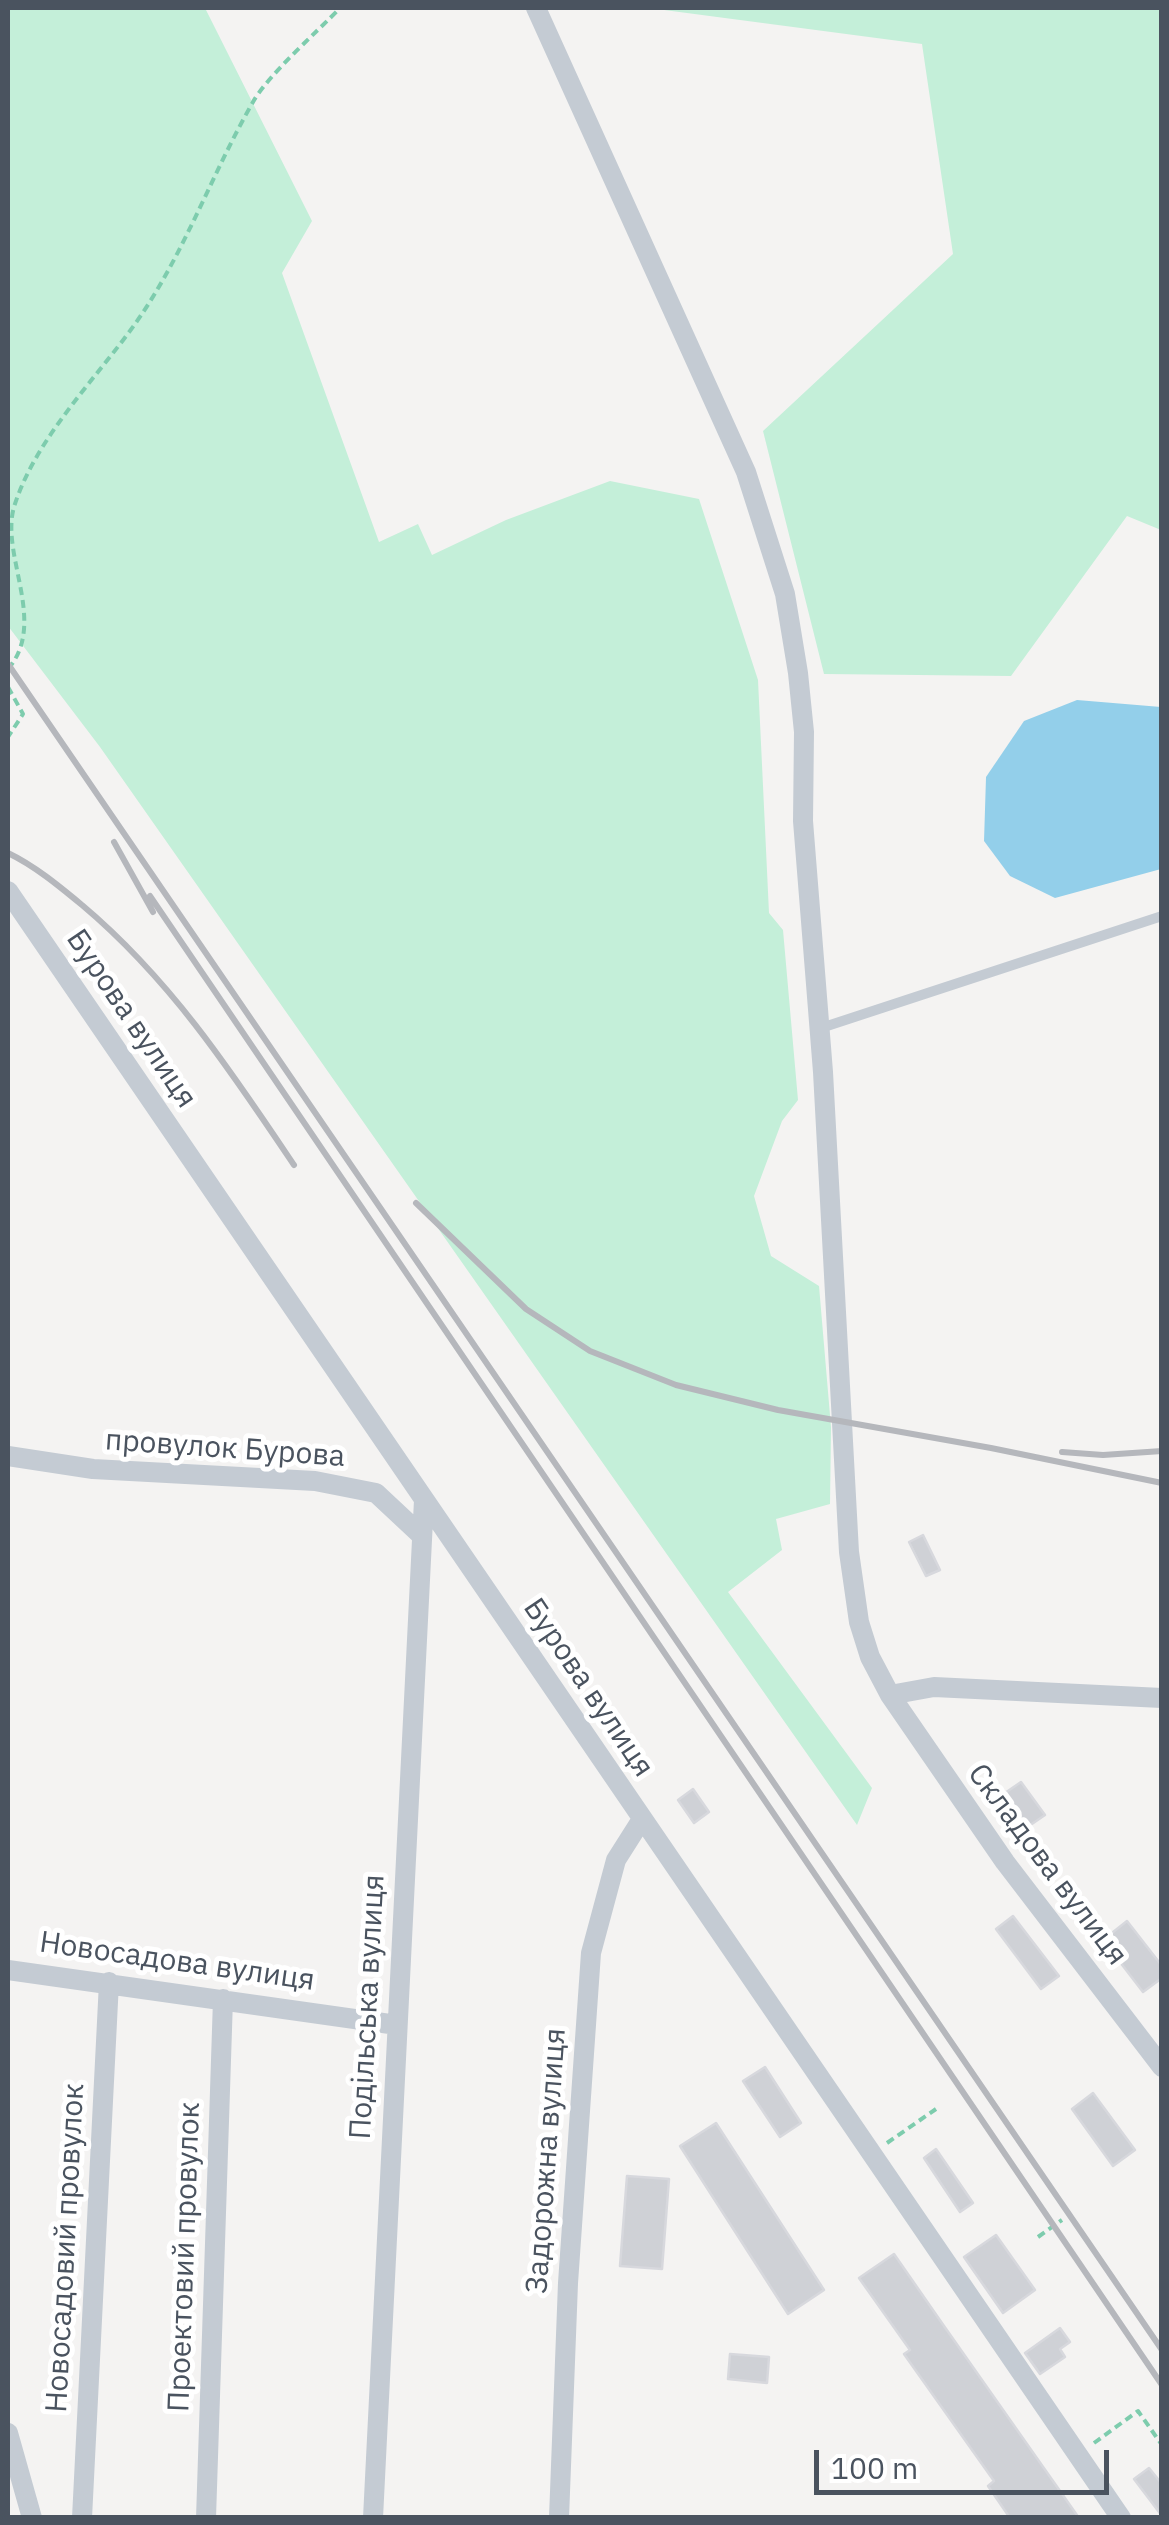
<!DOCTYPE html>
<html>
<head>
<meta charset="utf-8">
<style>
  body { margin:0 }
  #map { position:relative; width:1169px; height:2525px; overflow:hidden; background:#f4f3f2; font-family:"IBM Plex Sans",sans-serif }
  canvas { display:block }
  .frame { position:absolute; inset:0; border:10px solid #4a535f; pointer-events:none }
  .scale { position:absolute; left:814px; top:2450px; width:295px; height:45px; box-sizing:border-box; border:5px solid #4a535f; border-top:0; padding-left:12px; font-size:30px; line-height:35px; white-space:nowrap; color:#4a535f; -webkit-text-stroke:8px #fff; paint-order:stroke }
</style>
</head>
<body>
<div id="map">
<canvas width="1169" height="2525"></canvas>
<div class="frame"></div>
<div class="scale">100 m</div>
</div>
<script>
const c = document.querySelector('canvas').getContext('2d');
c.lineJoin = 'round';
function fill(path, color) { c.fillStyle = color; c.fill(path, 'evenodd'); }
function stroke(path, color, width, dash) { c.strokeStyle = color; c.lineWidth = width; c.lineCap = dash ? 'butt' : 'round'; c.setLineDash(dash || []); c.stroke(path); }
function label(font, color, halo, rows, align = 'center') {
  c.font = font + ' "IBM Plex Sans",sans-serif'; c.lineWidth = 10; c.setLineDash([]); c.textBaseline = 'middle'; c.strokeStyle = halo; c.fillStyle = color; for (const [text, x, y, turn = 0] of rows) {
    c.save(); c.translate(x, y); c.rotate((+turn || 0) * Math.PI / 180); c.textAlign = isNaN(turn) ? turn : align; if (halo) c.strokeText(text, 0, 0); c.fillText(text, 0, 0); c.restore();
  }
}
const green = new Path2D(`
  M 8,8 L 205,8 L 312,221 L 282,273 L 379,542 L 418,524 L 432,555 L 506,520 L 610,481 L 699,499 L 758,680 L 769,913 L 783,930 L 798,1100 L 782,1121 L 754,1196 L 771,1256 L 819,1286 L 831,1427 L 830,1504 L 776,1519 L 782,1550 L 728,1592 L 872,1788 L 857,1825 L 100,747 L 8,626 Z
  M 649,8 L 1161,8 L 1161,530 L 1127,516 L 1011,676 L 824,674 L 763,431 L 953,254 L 922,44 Z`);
const water = new Path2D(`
  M 1077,700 L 1161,707 L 1161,869 L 1055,898 L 1010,876 L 984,841 L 986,777 L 1024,721 Z`);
const building = new Path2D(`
  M 923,1535 L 940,1570 L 926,1576 L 909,1542 Z
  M 1021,1782 L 1045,1815 L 1026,1828 L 1002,1795 Z
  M 693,1789 L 709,1812 L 694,1823 L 678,1800 Z
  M 1013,1916 L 1059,1976 L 1041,1989 L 996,1929 Z
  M 1127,1921 L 1162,1966 L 1162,1978 L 1143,1992 L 1103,1940 Z
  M 765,2067 L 801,2123 L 780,2137 L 743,2081 Z
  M 1093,2093 L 1135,2150 L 1113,2166 L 1072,2109 Z
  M 716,2123 L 824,2290 L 788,2314 L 680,2146 Z
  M 936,2149 L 973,2203 L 960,2212 L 924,2158 Z
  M 627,2176 L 669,2179 L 662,2269 L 620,2266 Z
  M 996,2235 L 1035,2290 L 1003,2313 L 964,2257 Z
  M 894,2254 L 944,2326 L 1079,2518 L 1010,2518 L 988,2486 L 994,2481 L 904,2354 L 910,2350 L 859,2278 Z
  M 1060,2328 L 1070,2342 L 1060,2349 L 1065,2357 L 1040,2374 L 1025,2353 Z
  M 730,2354 L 769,2357 L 767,2383 L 728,2379 Z
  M 1149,2468 L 1162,2484 L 1162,2516 L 1134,2479 Z`);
const path = new Path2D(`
  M 8,669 C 48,623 0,555 14,507 C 35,439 95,380 135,324 C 184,255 211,175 253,102 C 268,75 317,32 340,8
  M 8,687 L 23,714 L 8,737
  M 887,2143 L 936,2109
  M 1038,2237 L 1062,2220
  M 1094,2443 L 1138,2411 L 1162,2445`);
const service = new Path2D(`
  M 821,1028 L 1162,916`);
const minor = new Path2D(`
  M 536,8 L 746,472 L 785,594 L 798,673 L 804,732 L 803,821 L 823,1072 L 849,1552 L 859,1622 L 870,1657 L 890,1695 L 1005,1862 L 1162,2067
  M 8,891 L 1121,2518
  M 8,1456 L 93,1469 L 315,1481 L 376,1493 L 422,1536
  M 890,1695 L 934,1687 L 1162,1698
  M 8,1970 L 397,2025
  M 8,2433 L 32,2518
  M 82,2518 L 109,1982
  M 206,2518 L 223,1999
  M 373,2518 L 424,1500
  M 559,2518 L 568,2283 L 591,1953 L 616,1860 L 642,1819`);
const rail = new Path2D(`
  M 8,664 L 1162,2350
  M 114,842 L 153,912
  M 8,853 C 35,866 59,886 82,905 C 170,979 231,1071 294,1165
  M 150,896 L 1162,2385
  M 416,1203 L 526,1309 L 590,1351 L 676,1385 L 778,1410 L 991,1448 L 1162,1483
  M 1062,1452 L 1103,1455 L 1162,1451`);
const streetNames = [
  ["Бурова вулиця",131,1019,56],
  ["провулок Бурова",225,1449,4],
  ["Бурова вулиця",588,1688,56],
  ["Складова вулиця",1047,1865,53],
  ["Новосадова вулиця",177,1962,8],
  ["Подільська вулиця",368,2007,-87],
  ["Задорожна вулиця",547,2161,-86],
  ["Новосадовий провулок",66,2248,-87],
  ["Проектовий провулок",185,2257,-88]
];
fill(green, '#c4efd9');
fill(water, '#93cfea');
fill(building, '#cfd1d6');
stroke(building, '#d7d8dd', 2.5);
stroke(path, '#7dccad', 4, [8, 5]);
stroke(service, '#c4cbd3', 10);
stroke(minor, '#c4cbd3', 20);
stroke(rail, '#b5b7bc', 6);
label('30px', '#4a535f', '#fff', streetNames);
</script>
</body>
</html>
